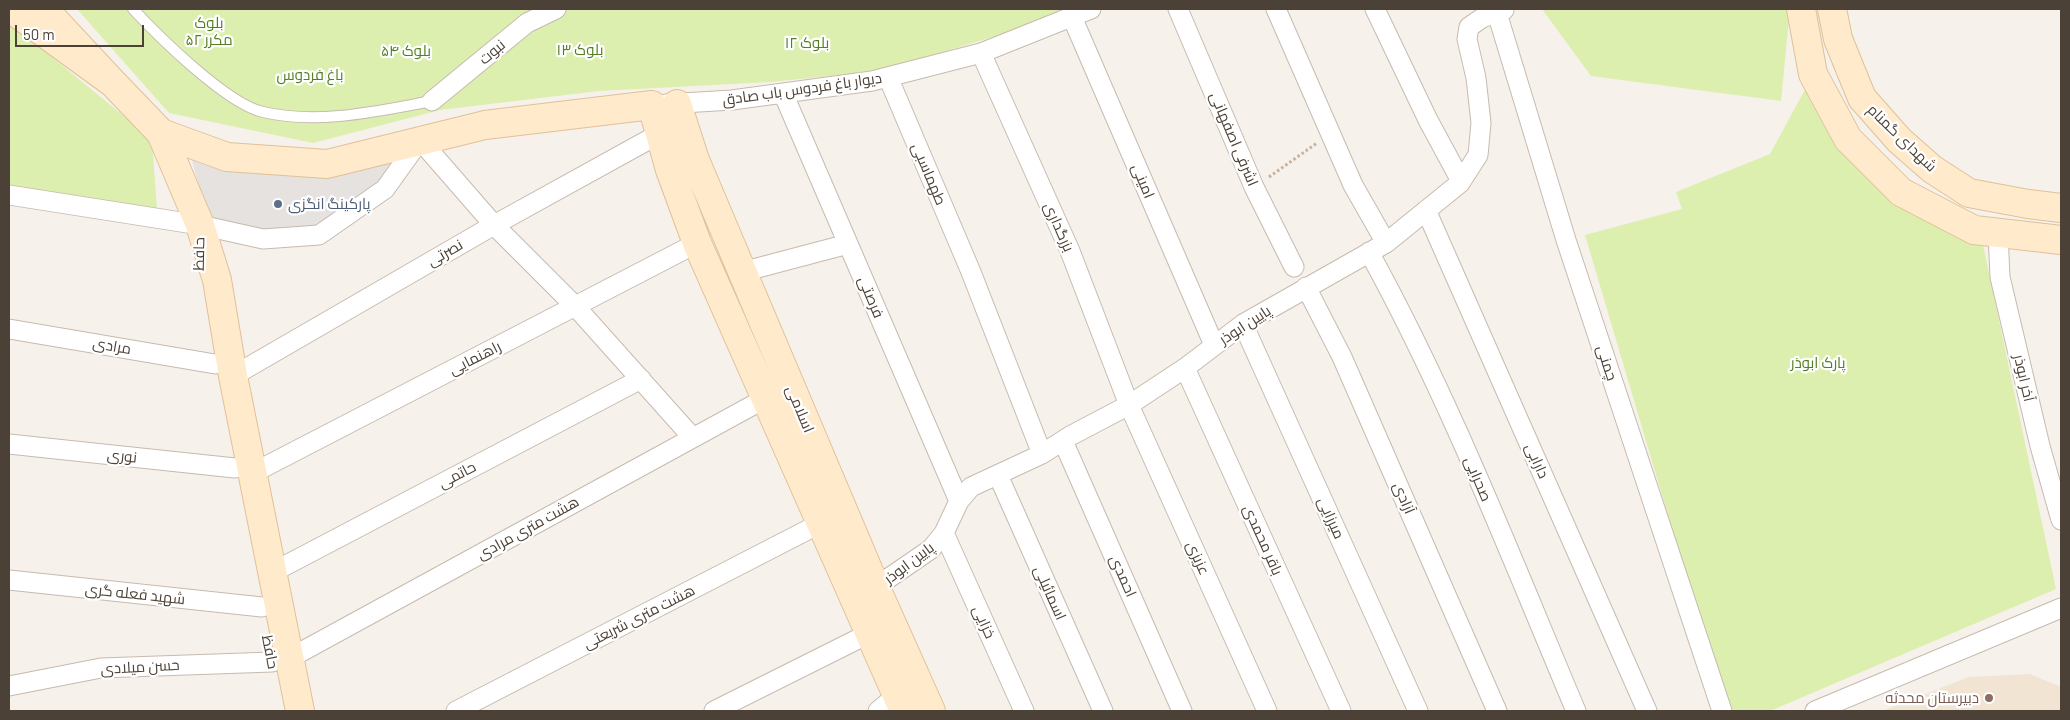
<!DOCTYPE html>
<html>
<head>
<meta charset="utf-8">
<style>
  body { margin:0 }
  #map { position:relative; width:2070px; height:720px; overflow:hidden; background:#f7f1eb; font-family:Barlow,sans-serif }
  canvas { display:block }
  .frame { position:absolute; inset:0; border:10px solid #4c4137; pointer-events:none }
  .scale { position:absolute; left:15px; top:25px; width:129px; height:22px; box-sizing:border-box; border:2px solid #4c4137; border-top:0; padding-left:6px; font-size:15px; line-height:18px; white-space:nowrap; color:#4c4137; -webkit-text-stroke:4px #fff; paint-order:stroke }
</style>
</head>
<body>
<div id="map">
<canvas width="2070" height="720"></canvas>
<div class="frame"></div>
<div class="scale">50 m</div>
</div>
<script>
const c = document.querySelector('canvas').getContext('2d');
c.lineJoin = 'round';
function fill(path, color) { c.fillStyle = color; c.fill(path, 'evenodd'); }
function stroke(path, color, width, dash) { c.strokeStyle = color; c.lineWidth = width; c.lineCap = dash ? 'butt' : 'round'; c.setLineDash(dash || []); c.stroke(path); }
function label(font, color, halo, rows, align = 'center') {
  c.font = font + ' Barlow,Cairo,sans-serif'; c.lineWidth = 4.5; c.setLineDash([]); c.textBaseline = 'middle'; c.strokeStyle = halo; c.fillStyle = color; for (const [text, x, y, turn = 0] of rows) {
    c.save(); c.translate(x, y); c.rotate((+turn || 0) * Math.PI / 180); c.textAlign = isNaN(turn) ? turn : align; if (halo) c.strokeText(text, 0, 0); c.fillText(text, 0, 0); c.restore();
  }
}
const education = new Path2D(`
  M 2030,674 L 2061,687 L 2061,711 L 1882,711 L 1969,677 Z`);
const green = new Path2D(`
  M 77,9 L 1071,9 L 996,36 L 892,67 L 851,74 L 770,82 L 599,91 L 440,110 L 313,143 L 169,113 Z
  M 1542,9 L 1790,9 L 1781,101 L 1591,76 Z
  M 9,22 L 152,139 L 157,209 L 9,186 Z
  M 1808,84 L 1879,182 L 1982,240 L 2056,589 L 1770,711 L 1726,711 L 1585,235 L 1682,209 L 1676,192 L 1770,154 Z`);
const parking = new Path2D(`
  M 402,153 L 380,184 L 316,228 L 262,235 L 209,224 L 191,157 Z`);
const path = new Path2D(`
  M 1269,177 L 1317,143`);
const lane = new Path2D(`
  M 133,9 C 159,37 227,104 263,112 C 318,125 378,111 432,101`);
const street = new Path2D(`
  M 1178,9 L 1254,187 L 1294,267
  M 1276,9 L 1353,185 L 1386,243
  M 1375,9 L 1428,120 L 1461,181
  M 1497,13 L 1566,240 L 1722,711
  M 1072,17 L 1214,345
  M 981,53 L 1070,251 L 1129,405 L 1267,711
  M 888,77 L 971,272 L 1042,454
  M 783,93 L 959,501
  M 432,101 L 527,23 L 556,9
  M 666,104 L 732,100 L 872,81 L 981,53 L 1091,9
  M 9,195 L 200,225 L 263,239 L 319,235 L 385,189 L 420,140 L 494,225 L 575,306 L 693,438
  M 1426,210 L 1647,711
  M 1998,233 L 2000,277 L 2040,446 L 2061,520
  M 1369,252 C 1450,399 1511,557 1576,711
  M 742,272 L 848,244
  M 1306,287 L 1342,357 L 1497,711
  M 1243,324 L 1418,711
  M 9,329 L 215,364
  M 1185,368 L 1341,711
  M 233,376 L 494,225 L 659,134
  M 1063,441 L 1182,711
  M 9,444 L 235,468
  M 253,473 L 697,243
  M 998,475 L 1103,711
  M 944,533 L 1024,711
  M 273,572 L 641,379
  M 9,580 L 262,607
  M 867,593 L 931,549 L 944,533 L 959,501 L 971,487 L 1042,454 L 1070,436 L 1129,405 L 1185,368 L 1243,324 L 1386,243 L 1460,183 L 1478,155 L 1481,123 L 1476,78 L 1467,39 L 1469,27 L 1482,18 L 1504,10
  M 290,658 L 766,398
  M 9,686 L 101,668 L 272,662
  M 456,711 L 821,523
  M 714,711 L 870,633
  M 878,711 L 897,695
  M 1815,711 L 2061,608`);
const secondary = new Path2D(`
  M 1801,9 L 1813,74 L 1848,139 L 1901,192 L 1974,230 L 2061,240
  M 1832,9 L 1838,39 L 1862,98 L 1899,140 L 1932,169 L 1969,193 L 2028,204 L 2061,208
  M 9,10 L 14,11 L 113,83 L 44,9
  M 113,83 L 161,133 L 227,157 L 327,164 L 485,125 L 652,105 L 670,170 L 697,243 L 904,711
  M 677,104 L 695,160 L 876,588 L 931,711
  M 161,133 L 200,225 L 217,280 L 233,376 L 300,711`);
const markers = [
  [278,204,5,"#5c6f8a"],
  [1989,698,5,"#8d6e63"]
];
const parkNames = [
  ["بلوک",209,23],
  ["۵۲ مکرر",209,40],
  ["بلوک ۱۲",807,43],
  ["بلوک ۱۳",580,50],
  ["بلوک ۵۴",406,51],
  ["باغ فردوس",310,75],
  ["پارک ابوذر",1818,363]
];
const streetNames = [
  ["نبوت",492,52,-40],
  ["دیوار باغ فردوس باب صادق",802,89,-8],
  ["شهدای گمنام",1902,138,44],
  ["اشرفی اصفهانی",1234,139,67],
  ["طهماسبی",929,174,67],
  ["امینی",1143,181,67],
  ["بزرگداری",1059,227,66],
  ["نصرتی",445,253,-30],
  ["حافظ",199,254,-89],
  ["فرصتی",871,297,67],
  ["پایین ابوذر",1245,325,-33],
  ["مرادی",112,346,10],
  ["راهنمایی",475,358,-27],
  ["چمنی",1607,363,72],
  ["آخر ابوذر",2024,378,77],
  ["اسلامی",800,409,67],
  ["نوری",122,456,6],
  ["دارابی",1537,461,66],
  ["حاتمی",457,475,-28],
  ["صحرایی",1478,479,67],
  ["آزادی",1404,498,67],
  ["میرزایی",1331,518,66],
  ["هشت متری مرادی",528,528,-29],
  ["باقر محمدی",1263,540,66],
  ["عزیزی",1198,558,66],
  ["پایین ابوذر",909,563,-37],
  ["احمدی",1123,576,66],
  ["اسمائیلی",1050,593,66],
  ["شهید فعله گری",135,594,6],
  ["هشت متری شریعتی",639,617,-27],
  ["خزایی",984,622,66],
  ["حافظ",270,652,79],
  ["حسن میلادی",140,667,-3]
];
const serviceNames = [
  ["پارکینگ انگزی",288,204]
];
const educationNames = [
  ["دبیرستان محدثه",1979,698]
];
fill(education, '#f1e4d3');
fill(green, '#dcefaf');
fill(parking, '#e5e2df');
stroke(lane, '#c7baaf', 12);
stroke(street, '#c7baaf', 21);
stroke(secondary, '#dfc198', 30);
stroke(path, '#c7b19b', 3, [2.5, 2.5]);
stroke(lane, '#fff', 10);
stroke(street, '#fff', 19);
stroke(secondary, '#ffebcc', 28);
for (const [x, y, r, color] of markers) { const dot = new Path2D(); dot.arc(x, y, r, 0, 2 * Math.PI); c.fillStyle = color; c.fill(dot); stroke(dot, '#fff', 2); }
label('15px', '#548021', '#fff', parkNames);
label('15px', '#4c4137', '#fff', streetNames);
label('15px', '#4e5e75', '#fff', serviceNames, 'left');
label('15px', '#785e54', '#fff', educationNames, 'right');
</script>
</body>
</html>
